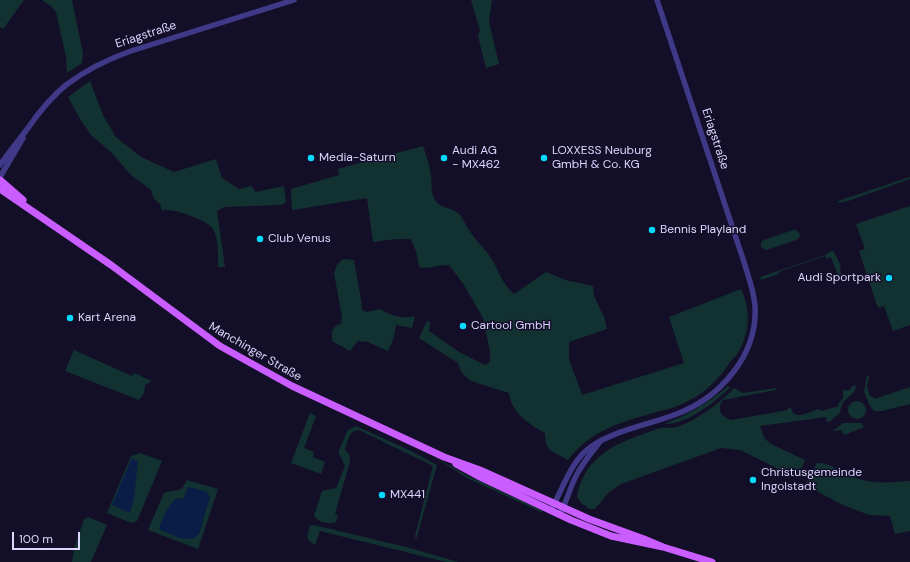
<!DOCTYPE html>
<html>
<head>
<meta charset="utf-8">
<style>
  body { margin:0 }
  #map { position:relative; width:910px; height:562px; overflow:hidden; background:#140f28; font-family:"DM Sans",sans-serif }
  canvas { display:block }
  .scale { position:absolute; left:12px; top:532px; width:68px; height:18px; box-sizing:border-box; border:2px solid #dcd6ff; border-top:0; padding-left:5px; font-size:12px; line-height:14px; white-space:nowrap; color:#dcd6ff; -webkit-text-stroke:3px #140f28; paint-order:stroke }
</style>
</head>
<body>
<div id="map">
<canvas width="910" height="562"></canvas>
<div class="scale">100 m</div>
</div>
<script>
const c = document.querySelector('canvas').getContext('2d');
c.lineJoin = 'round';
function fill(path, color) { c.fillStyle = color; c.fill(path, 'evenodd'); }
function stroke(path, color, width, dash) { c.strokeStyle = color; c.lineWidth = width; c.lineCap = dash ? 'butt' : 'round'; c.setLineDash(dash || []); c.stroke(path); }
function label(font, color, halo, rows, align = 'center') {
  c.font = font + ' "DM Sans",sans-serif'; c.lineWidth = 3; c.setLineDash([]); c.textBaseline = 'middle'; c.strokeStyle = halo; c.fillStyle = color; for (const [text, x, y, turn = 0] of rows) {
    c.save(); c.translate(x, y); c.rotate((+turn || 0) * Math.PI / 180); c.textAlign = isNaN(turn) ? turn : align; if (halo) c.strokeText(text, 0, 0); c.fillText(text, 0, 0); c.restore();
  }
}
const green = new Path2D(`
  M 0,0 L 24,0 L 3,29 L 0,27 Z
  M 42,0 L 72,0 L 83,53 L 82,63 L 67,73 L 66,57 L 56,12 L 52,7 Z
  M 471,0 L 492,0 L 489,22 L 499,64 L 486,68 L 478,36 L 480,31 Z
  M 90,81 L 103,115 L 116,137 L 141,157 L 174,172 L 216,159 L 222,178 L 239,189 L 251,186 L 256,192 L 284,186 L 286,202 L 284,204 L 279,205 L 224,207 L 217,211 L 225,267 L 218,267 C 218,255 219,240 213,229 C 209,221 177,210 168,210 C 166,210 164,210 162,211 L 160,204 L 154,199 L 151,190 L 131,175 L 111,152 L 91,135 L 80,119 L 68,97 Z
  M 423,146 C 426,155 430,166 431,176 C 432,186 430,190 435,200 C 441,210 452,206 460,215 C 465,222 468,230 473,236 C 479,244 486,250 491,258 C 499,271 502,284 514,294 L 546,272 L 565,280 L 593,286 L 594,296 L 604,317 L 607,329 L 569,342 L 569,359 L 582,395 L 684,363 L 669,317 L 741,289 C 751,310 750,333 738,353 C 736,356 732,359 730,362 C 726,368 722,374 717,379 C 707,390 694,399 680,405 C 673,408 664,410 657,412 C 621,422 591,430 568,460 C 553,451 545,452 545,433 C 528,423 512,414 509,393 L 471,381 L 461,372 L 458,363 L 419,338 L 427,321 L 430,322 L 429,331 L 459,352 L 485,365 L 490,362 L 490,351 L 483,318 L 464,285 L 449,265 C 439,264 427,270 419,267 L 416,251 L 410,238 L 409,239 L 395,239 L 373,242 L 367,198 L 292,210 L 291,189 L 339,175 L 338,169 Z
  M 910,177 L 910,179 L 848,201 L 838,203 L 838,201 Z
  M 910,206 L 910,325 L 893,331 L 884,306 L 878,308 L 859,251 L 865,249 L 856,224 Z
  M 793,230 L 796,230 L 799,233 L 800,236 L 796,240 L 766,250 L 761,247 L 761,242 L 764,240 Z
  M 831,251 L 834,252 L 840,264 L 841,277 L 836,279 L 835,276 L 838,275 L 831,257 L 827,259 L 825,256 L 779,272 L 779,274 L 761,280 L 760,277 L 826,255 Z
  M 343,259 L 354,260 L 361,300 L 362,310 L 367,312 L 380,309 C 390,315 404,320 415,316 L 412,328 L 396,325 L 393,340 L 388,351 L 368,342 L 358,341 L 350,351 L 332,341 L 332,331 L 336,325 L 341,324 L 342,317 L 334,273 L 337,265 Z
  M 74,350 L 132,376 L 134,373 L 152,381 L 145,385 L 144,393 L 139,400 L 65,371 Z
  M 867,375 L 869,376 L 867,387 L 870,396 L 872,396 L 874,399 L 910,387 L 910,404 L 882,411 L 874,411 L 870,406 L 864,392 Z
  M 855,385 L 856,387 L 854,392 L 843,402 L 839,414 L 829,422 L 827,422 L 826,417 L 760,426 L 764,438 L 771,444 L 805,460 L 797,478 L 740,450 L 721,448 L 621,484 L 608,493 L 595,509 L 589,509 L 585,505 L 583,505 L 577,497 C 583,461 609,446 641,435 C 647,433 654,429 661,428 C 665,427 669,428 673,428 C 692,424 722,402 734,388 L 743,393 L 776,388 L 776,390 L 723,400 C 716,409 721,417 731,420 L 788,410 L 788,407 L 791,408 L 793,413 L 797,415 L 802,415 L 819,409 L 822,411 L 839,406 L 838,403 C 844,400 843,396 843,390 L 845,389 L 846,391 L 851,389 L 851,387 Z
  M 728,386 L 730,388 C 714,402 687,425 664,424 C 688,415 708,403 728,386 Z
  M848 410a9 9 0 1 1 18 0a9 9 0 1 1-18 0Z
  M 310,413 L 316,416 L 304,448 L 314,452 L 313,457 L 325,462 L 321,474 L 291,463 Z
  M 843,423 L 861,423 L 864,427 L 844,435 L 841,430 L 833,431 Z
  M 356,426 L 411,451 L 437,465 L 416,540 L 415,536 L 433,466 L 359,430 C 349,430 348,441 345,448 L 345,450 L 350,456 L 350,461 L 335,514 L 338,515 L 336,522 C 328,525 319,522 314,516 L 322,491 L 336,488 L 345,466 L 339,453 L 339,450 L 348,430 Z
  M 140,453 L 162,461 L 137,521 L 131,523 L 107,513 L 131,456 Z
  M 433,456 L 468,476 L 543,511 L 541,512 L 467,478 Z
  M 817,463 C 830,462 849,477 863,480 C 879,484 894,482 910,481 L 910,531 L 895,534 L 890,516 L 869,515 L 843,505 L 805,485 Z
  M 187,480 L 218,489 L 198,549 L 148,530 L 164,493 L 182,489 ZM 210,496 L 199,534 L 174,499 Z
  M 88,517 L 107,525 L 91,562 L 72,562 L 74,549 L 84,519 Z
  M 314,525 L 410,548 L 458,562 L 446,562 L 320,531 L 315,545 C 305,539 307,536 310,526 Z`);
const water = new Path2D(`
  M 132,458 L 138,462 L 134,498 L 130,513 L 112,505 Z
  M 188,487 L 205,491 L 210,496 L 199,534 L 193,539 L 179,538 L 159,529 C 162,517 168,508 175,499 L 183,499 Z`);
const minor = new Path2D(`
  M 0,165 C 9,152 19,140 28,128 C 39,112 51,97 66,85 C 86,70 108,59 131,51 L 294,0
  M 0,177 L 23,138
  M 553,506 C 564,486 572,459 592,446 C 616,430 647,425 674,415 C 719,399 758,356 755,306 C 754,291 748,276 744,262 L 657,0
  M 560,514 C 567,501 570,487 577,474 C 583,463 591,453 599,443`);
const major = new Path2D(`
  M 0,180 L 23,200
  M 0,189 L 111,265 L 220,346 L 292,386 L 444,457 L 480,470 L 589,519 L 644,539 L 663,547
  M 456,464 L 478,476 L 571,520 L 611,536 L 663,547 L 712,562`);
const markers = [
  [311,158,4,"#02dbff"],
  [444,158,4,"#02dbff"],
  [544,158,4,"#02dbff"],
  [652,230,4,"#02dbff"],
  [260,239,4,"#02dbff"],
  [889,278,4,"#02dbff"],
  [70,318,4,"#02dbff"],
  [463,326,4,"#02dbff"],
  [753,480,4,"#02dbff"],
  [382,495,4,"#02dbff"]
];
const streetNames = [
  ["Eriagstraße",146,35,-18],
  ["Eriagstraße",715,139,72],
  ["Manchinger Straße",255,352,30]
];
const poiNames = [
  ["Audi AG",452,151],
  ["- MX462",452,165],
  ["LOXXESS Neuburg",552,151],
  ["GmbH & Co. KG",552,165],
  ["Media-Saturn",319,158],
  ["Bennis Playland",660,230],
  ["Club Venus",268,239],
  ["Audi Sportpark",881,278,"right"],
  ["Kart Arena",78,318],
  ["Cartool GmbH",471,326],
  ["Christusgemeinde",761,473],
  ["Ingolstadt",761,487],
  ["MX441",390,495]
];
fill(green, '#123232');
fill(water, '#091d47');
stroke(minor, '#3f3988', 5.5);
stroke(major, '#c95dff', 7);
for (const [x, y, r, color] of markers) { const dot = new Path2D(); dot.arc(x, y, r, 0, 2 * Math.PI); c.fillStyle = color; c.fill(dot); stroke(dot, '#140f28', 1.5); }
label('12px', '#dcd6ff', '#140f28', streetNames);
label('12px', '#dcd6ff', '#140f28', poiNames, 'left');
</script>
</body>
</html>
